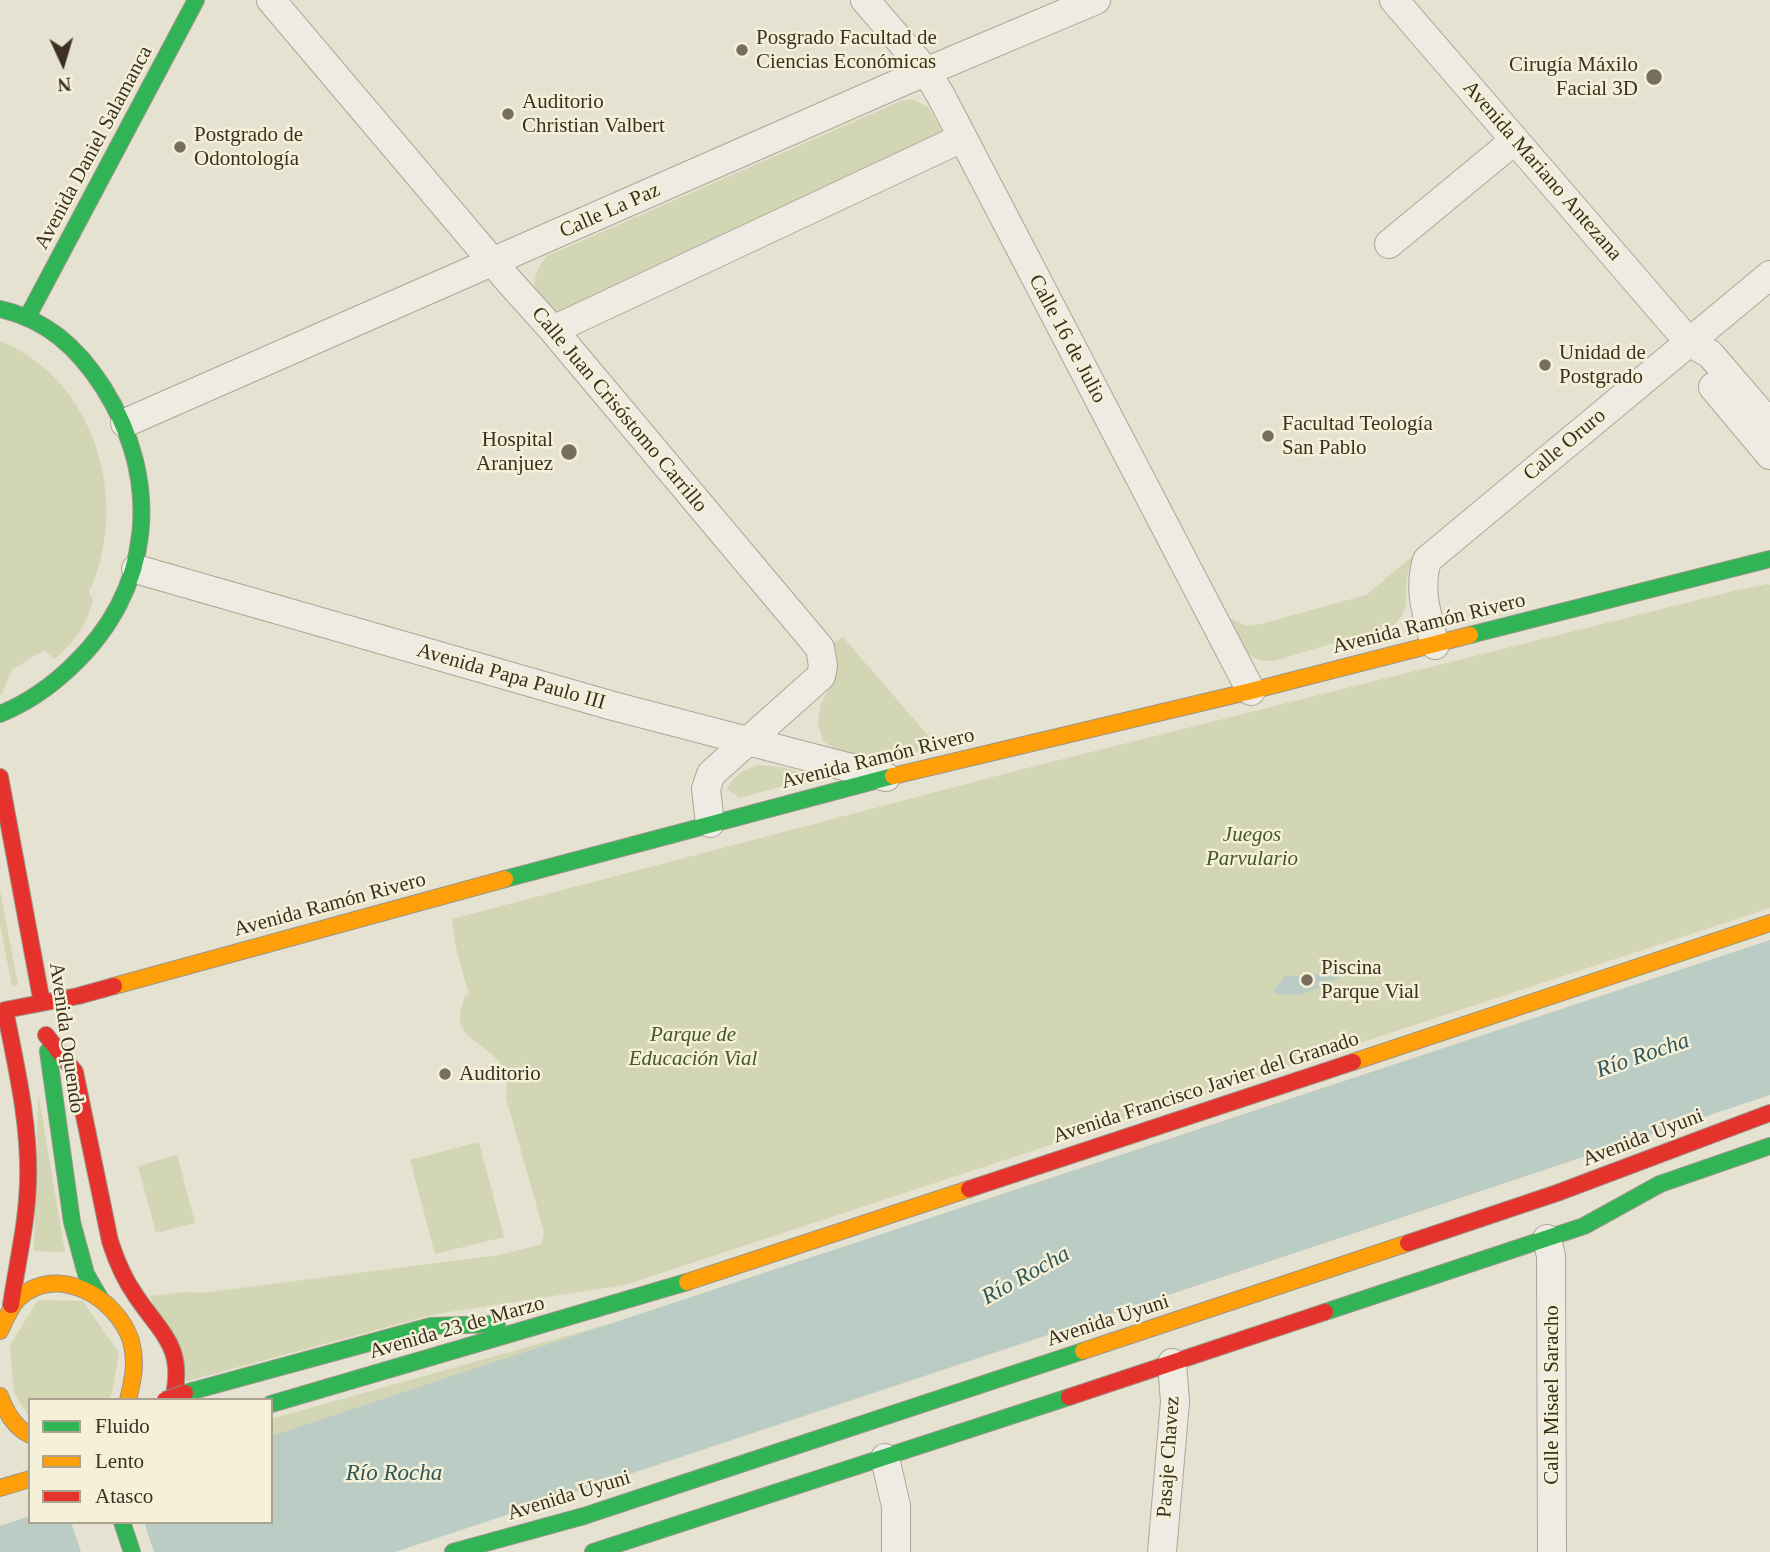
<!DOCTYPE html>
<html>
<head>
<meta charset="utf-8">
<style>
  body { margin:0 }
  #map { position:relative; width:1770px; height:1552px; overflow:hidden; background:#e6e2d1; font-family:Georgia,serif }
  canvas { display:block }
  .legend { position:absolute; left:28px; top:1398px; width:245px; height:126px; box-sizing:border-box; background:#f5f0d8; border:2px solid #aba38f; margin:0; padding:9px 12px; list-style:none; font-size:21px; color:#3b3021 }
  .legend li { display:flex; align-items:center; gap:14px; height:35px }
  .legend b { width:35px; border:2px solid #aba38f }
  .north { position:absolute; left:28px; top:28px; width:70px; height:70px; -webkit-text-stroke:5px #f5f0d8; paint-order:stroke; rotate:176deg; font-size:19px; font-weight:700; line-height:28px; text-align:center; color:#3b3021 }
  .north::after { content:''; display:block; margin:auto; width:24px; height:32px; background:#3b3021; clip-path:polygon(50% 0,100% 100%,50% 72%,0 100%) }
</style>
</head>
<body>
<div id="map">
<canvas width="1770" height="1552"></canvas>
<ul class="legend">
<li><b style="height:9px;background:#30b455"></b>Fluido</li>
<li><b style="height:9px;background:#ff9f0a"></b>Lento</li>
<li><b style="height:9px;background:#e5322d"></b>Atasco</li>
</ul>
<div class="north">N</div>
</div>
<script>
const c = document.querySelector('canvas').getContext('2d');
c.lineJoin = 'round';
function fill(path, color) { c.fillStyle = color; c.fill(path, 'evenodd'); }
function stroke(path, color, width, dash) { c.strokeStyle = color; c.lineWidth = width; c.lineCap = dash ? 'butt' : 'round'; c.setLineDash(dash || []); c.stroke(path); }
function label(font, color, halo, rows, align = 'center') {
  c.font = font + ' Georgia,serif'; c.lineWidth = 5; c.setLineDash([]); c.textBaseline = 'middle'; c.strokeStyle = halo; c.fillStyle = color; for (const [text, x, y, turn = 0] of rows) {
    c.save(); c.translate(x, y); c.rotate((+turn || 0) * Math.PI / 180); c.textAlign = isNaN(turn) ? turn : align; if (halo) c.strokeText(text, 0, 0); c.fillText(text, 0, 0); c.restore();
  }
}
const green = new Path2D(`
  M 912,99 L 928,107 L 946,138 L 557,318 C 537,295 524,284 547,256 L 901,101 Z
  M 0,341 C 96,379 131,504 89,592 L 93,600 C 87,625 74,643 54,659 L 44,650 L 12,670 L 2,694 L 0,695 Z
  M 1413,556 C 1411,563 1408,570 1407,578 C 1404,598 1411,610 1394,625 L 1274,661 C 1243,662 1241,642 1228,618 L 1247,626 L 1261,624 L 1366,595 Z
  M 1767,584 L 1770,585 L 1770,908 L 625,1285 L 436,1314 L 187,1381 L 150,1296 L 185,1292 L 201,1293 L 476,1258 L 500,1255 L 542,1244 L 544,1232 L 506,1098 C 516,1047 459,1047 460,1018 C 460,1011 463,1003 465,996 L 469,995 L 455,944 L 452,919 L 1031,767 L 1738,590 Z
  M 843,637 L 937,746 C 897,758 859,767 823,741 L 818,724 L 820,706 L 832,682 L 832,644 Z
  M 758,765 C 774,766 787,768 803,773 L 804,777 L 800,782 L 739,798 L 727,789 C 733,776 744,770 758,765 Z
  M 0,890 L 18,985 L 12,986 L 0,925 Z
  M 38,1093 L 65,1252 L 34,1251 Z
  M 479,1142 L 504,1237 L 435,1254 L 410,1160 Z
  M 177,1155 L 195,1223 L 156,1233 L 138,1166 Z
  M 38,1300 L 83,1301 L 119,1353 L 112,1393 L 108,1400 L 30,1400 L 30,1418 L 14,1393 L 10,1345 Z
  M 627,1319 L 271,1436 L 271,1419 Z`);
const water = new Path2D(`
  M 1770,940 L 1770,1095 L 395,1552 L 0,1552 L 0,1526 L 30,1516 L 30,1522 L 271,1522 L 271,1436 Z
  M 1336,965 L 1348,973 C 1326,984 1297,1003 1272,992 L 1285,976 L 1310,977 Z`);
const pier = new Path2D(`
  M 71,1522 L 144,1522 L 154,1552 L 81,1552 Z`);
const street = new Path2D(`
  M 271,0 L 508,280 L 553,330 L 820,648 L 823,666 L 821,676 L 711,774 L 706,789 L 710,823
  M 865,0 L 926,71 L 940,94 L 1251,691
  M 1394,0 L 1689,342 L 1710,354 L 1770,424
  M 1389,244 L 1515,140
  M 553,330 L 962,138
  M 1713,387 L 1770,455
  M 125,423 L 904,81 L 1096,0
  M 136,569 L 613,706 L 886,777
  M 1435,645 C 1427,615 1418,590 1427,560 L 1770,275
  M 1547,1239 L 1551,1256 L 1552,1552
  M 885,1458 L 896,1506 L 896,1552
  M 1162,1552 L 1175,1402 L 1172,1363`);
const fast = new Path2D(`
  M 0,309 C 47,320 77,347 103,387 C 163,482 153,590 71,667 C 50,687 27,703 0,714
  M 28,316 L 196,0
  M 1470,635 L 1770,559
  M 505,879 L 893,776
  M 48,1051 L 72,1222 L 86,1274 L 101,1300
  M 1325,1312 L 1584,1226 L 1660,1184 L 1770,1146
  M 185,1393 L 431,1326 L 497,1324
  M 271,1404 L 687,1282
  M 122,1522 L 132,1552
  M 453,1552 L 584,1516 L 1083,1351
  M 593,1552 L 1069,1397`);
const slow = new Path2D(`
  M 893,776 L 1251,691 L 1470,635
  M 114,986 L 505,879
  M 1353,1062 L 1770,923
  M 687,1282 L 969,1189
  M 0,1331 C 5,1321 11,1305 19,1298 C 57,1263 117,1297 131,1341 C 137,1363 133,1379 128,1400
  M 1083,1351 L 1408,1243
  M 0,1396 C 6,1412 14,1427 30,1435
  M 0,1488 L 30,1479`);
const jam = new Path2D(`
  M 0,777 L 42,1003
  M 46,1035 L 75,1072 L 110,1241 C 116,1260 124,1279 136,1296 C 163,1336 185,1347 173,1400
  M 969,1189 L 1353,1062
  M 1408,1243 L 1557,1193 L 1770,1113
  M 11,1305 C 17,1264 27,1223 28,1182 C 30,1124 16,1066 5,1010 L 78,996 L 114,986
  M 1069,1397 L 1325,1312`);
const jamBridge = new Path2D(`
  M 165,1400 L 185,1393`);
const markers = [
  [742,50,7,"#776e5f"],
  [1654,77,9,"#776e5f"],
  [508,114,7,"#776e5f"],
  [180,147,7,"#776e5f"],
  [1545,365,7,"#776e5f"],
  [1268,436,7,"#776e5f"],
  [569,452,9,"#776e5f"],
  [1307,980,7,"#776e5f"],
  [445,1074,7,"#776e5f"]
];
const poiNames = [
  ["Posgrado Facultad de",756,38],
  ["Ciencias Económicas",756,62],
  ["Cirugía Máxilo",1638,65,"right"],
  ["Facial 3D",1638,89,"right"],
  ["Auditorio",522,102],
  ["Christian Valbert",522,126],
  ["Postgrado de",194,135],
  ["Odontología",194,159],
  ["Unidad de",1559,353],
  ["Postgrado",1559,377],
  ["Facultad Teología",1282,424],
  ["San Pablo",1282,448],
  ["Hospital",553,440,"right"],
  ["Aranjuez",553,464,"right"],
  ["Piscina",1321,968],
  ["Parque Vial",1321,992],
  ["Auditorio",459,1074]
];
const streetNames = [
  ["Avenida Daniel Salamanca",94,148,-62],
  ["Avenida Mariano Antezana",1542,171,49],
  ["Calle La Paz",610,211,-24],
  ["Calle 16 de Julio",1067,339,62],
  ["Calle Juan Crisóstomo Carrillo",619,410,50],
  ["Calle Oruro",1565,445,-40],
  ["Avenida Ramón Rivero",1429,624,-14],
  ["Avenida Papa Paulo III",511,677,16],
  ["Avenida Ramón Rivero",878,759,-14],
  ["Avenida Ramón Rivero",330,905,-15],
  ["Avenida Oquendo",66,1038,82],
  ["Avenida Francisco Javier del Granado",1206,1088,-18],
  ["Avenida Uyuni",1643,1138,-21],
  ["Avenida Uyuni",1108,1321,-18],
  ["Avenida 23 de Marzo",457,1328,-16],
  ["Calle Misael Saracho",1552,1395,-90],
  ["Pasaje Chavez",1169,1457,-86],
  ["Avenida Uyuni",569,1496,-17]
];
const parkNames = [
  ["Juegos",1252,835],
  ["Parvulario",1252,859],
  ["Parque de",693,1035],
  ["Educación Vial",693,1059]
];
const waterNames = [
  ["Río Rocha",1643,1056,-19],
  ["Río Rocha",1026,1276,-29],
  ["Río Rocha",394,1474]
];
fill(green, '#d2d6b4');
fill(water, '#bbccc4');
fill(pier, '#e6e2d1');
stroke(street, '#aba799', 30);
stroke(fast, '#9b9689', 18);
stroke(slow, '#9b9689', 18);
stroke(jam, '#9b9689', 18);
stroke(street, '#eeebe2', 28);
stroke(fast, '#30b455', 16);
stroke(slow, '#ff9f0a', 16);
stroke(jam, '#e5322d', 16);
stroke(jamBridge, '#918c80', 18, []);
stroke(jamBridge, '#e5322d', 16);
for (const [x, y, r, color] of markers) { const dot = new Path2D(); dot.arc(x, y, r, 0, 2 * Math.PI); c.fillStyle = color; c.fill(dot); stroke(dot, '#f5f0d8', 2.5); }
label('21px', '#3b3021', '#f5f0d8', poiNames, 'left');
label('21px', '#3b3021', '#f5f0d8', streetNames);
label('italic 21px', '#455728', '#f5f0d8', parkNames);
label('italic 23px', '#30585a', '#f5f0d8', waterNames);
</script>
</body>
</html>
